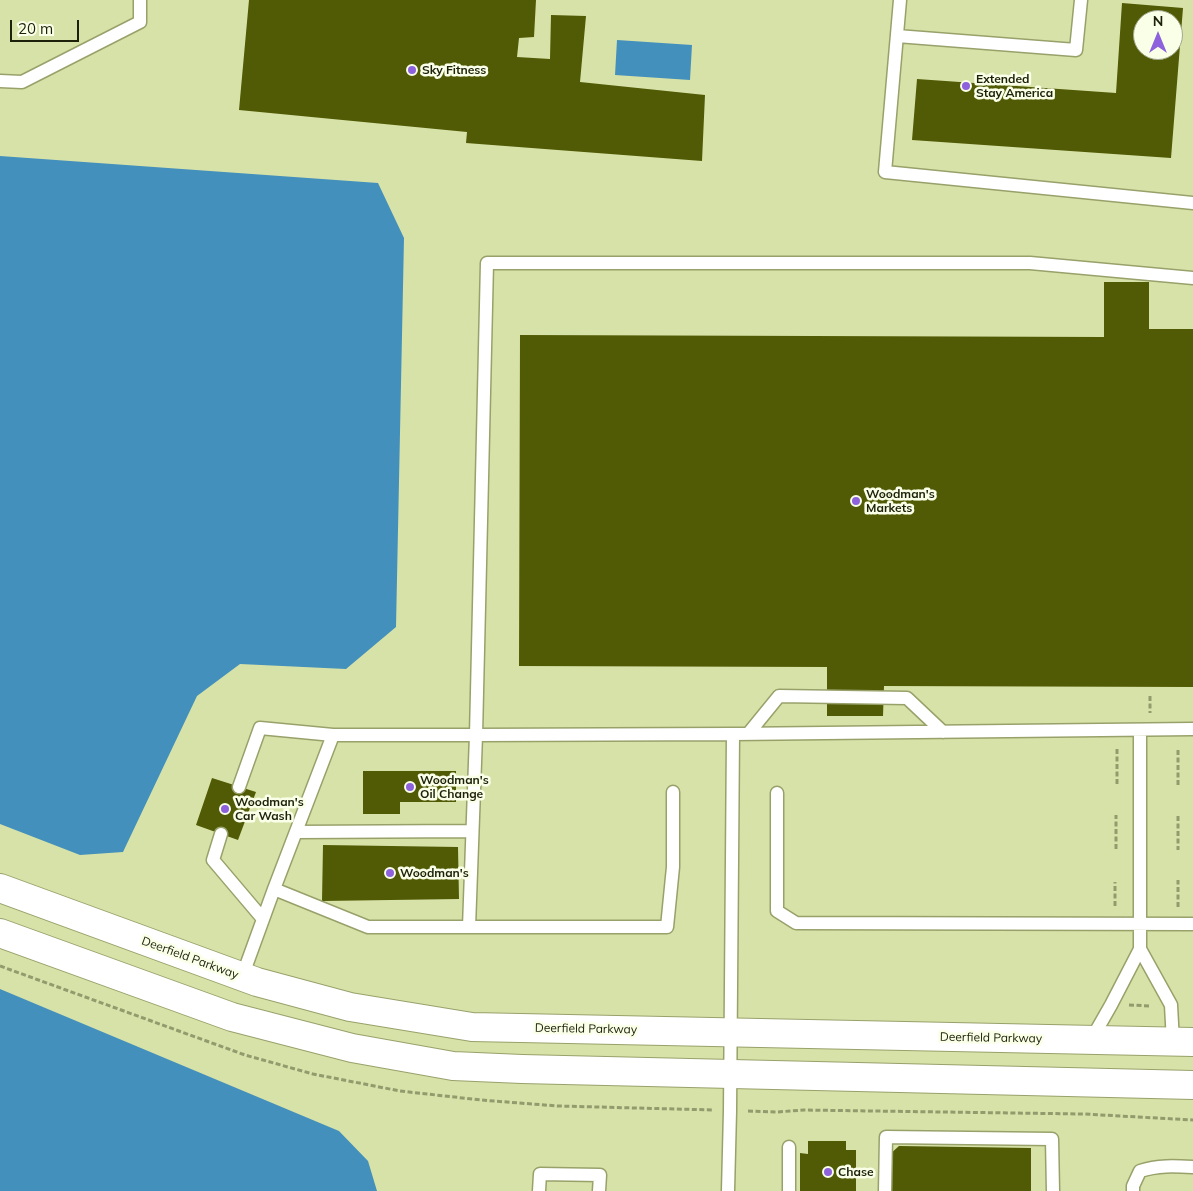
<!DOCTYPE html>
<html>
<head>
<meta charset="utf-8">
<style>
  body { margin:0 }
  #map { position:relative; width:1193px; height:1191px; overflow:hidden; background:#d7e2a8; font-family:Mulish,sans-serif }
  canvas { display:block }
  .north { position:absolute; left:1133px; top:10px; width:50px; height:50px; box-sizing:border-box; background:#faffe8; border:1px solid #a2a68f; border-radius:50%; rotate:0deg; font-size:14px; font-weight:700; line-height:20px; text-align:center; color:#1d210a }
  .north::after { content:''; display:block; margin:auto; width:18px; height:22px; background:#8d62dc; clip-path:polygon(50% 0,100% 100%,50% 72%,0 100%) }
  .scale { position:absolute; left:10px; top:20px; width:69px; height:22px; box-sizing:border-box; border:2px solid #1d210a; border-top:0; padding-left:6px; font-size:15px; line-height:18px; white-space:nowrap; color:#1d210a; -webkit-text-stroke:4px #faffe8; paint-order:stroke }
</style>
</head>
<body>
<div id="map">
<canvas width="1193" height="1191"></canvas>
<div class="north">N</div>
<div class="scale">20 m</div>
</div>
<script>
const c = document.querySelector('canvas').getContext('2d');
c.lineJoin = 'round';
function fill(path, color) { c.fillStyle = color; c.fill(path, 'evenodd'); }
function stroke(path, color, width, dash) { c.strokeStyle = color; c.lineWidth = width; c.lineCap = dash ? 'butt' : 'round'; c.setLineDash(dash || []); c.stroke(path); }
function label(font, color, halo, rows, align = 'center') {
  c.font = font + ' Mulish,sans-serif'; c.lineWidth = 5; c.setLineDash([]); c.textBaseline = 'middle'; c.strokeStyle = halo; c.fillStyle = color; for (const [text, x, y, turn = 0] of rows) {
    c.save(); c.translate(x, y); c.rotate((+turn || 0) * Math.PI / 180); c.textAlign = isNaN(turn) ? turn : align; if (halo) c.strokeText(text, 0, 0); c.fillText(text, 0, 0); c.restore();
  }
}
const water = new Path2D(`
  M 617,40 L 692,45 L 690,80 L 615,75 Z
  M 0,156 L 378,183 L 404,238 L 396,627 L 346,669 L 240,664 L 197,696 L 123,852 L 80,855 L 0,824 Z
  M 0,989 L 339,1131 L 368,1161 L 377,1191 L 0,1191 Z`);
const building = new Path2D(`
  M 249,0 L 536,0 L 534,37 L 519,38 L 517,57 L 550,59 L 551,15 L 586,16 L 580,82 L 705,95 L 702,161 L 466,143 L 467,132 L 239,110 Z
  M 1122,3 L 1183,8 L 1171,158 L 912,140 L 917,79 L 1116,93 ZM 1143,20 L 1173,20 L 1173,50 L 1143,50 Z
  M 1104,282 L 1149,282 L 1149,329 L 1193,329 L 1193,687 L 884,686 L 883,716 L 827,716 L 827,667 L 519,666 L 520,335 L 1104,337 Z
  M 363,771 L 456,771 L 456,802 L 400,802 L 400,814 L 363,814 Z
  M 212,778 L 256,792 L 238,840 L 196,825 Z
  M 323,845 L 458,847 L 459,899 L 322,901 Z
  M 808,1141 L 846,1141 L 846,1150 L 856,1150 L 856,1191 L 800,1191 L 800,1153 L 808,1154 Z
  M 899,1146 L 1031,1148 L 1031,1191 L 888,1191 L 889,1155 Z`);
const path = new Path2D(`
  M 1150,696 L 1150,713
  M 1178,750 L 1178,785
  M 1117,784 L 1117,748
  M 1178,816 L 1178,850
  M 1116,849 L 1116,815
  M 1115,906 L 1115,882
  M 1178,907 L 1178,880
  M 0,966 L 245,1055 L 313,1074 L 400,1091 L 481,1100 L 558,1106 L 714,1110
  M 1129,1005 L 1151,1006
  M 748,1111 L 777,1112 L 804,1110 L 1084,1114 L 1193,1120`);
const lane = new Path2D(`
  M 900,0 L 885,172 L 1193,203
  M 897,36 L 1076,50 L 1081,0
  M 0,81 L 22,82 L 140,22 L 140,0
  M 1193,278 L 1030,263 L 487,263 L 476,735 L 733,734 L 1193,729
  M 748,734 L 779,696 L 907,698 L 943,732
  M 239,787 L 260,728 L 333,735
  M 777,793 L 777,911 L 796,923 L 1193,924
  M 296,832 L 472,831
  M 221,834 L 213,860 L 263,919
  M 274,889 L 368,927 L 667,927 L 673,867 L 673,792
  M 1140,949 L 1171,1005 L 1173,1042
  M 242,977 L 274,889 L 333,735 L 476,735 L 469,927
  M 1091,1040 L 1111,1005 L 1140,949 L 1140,731
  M 539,1191 L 540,1174 L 600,1175 L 599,1191
  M 728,1191 L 730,1111 L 733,734
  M 789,1191 L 789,1147
  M 885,1191 L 886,1137 L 1052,1139 L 1053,1191
  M 1133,1191 L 1133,1186 L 1140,1171 C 1158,1165 1175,1166 1193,1167`);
const secondary = new Path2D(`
  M 0,888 L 257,982 L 350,1007 L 472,1027 L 1193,1042
  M 0,933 L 232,1017 L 352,1048 L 453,1066 L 522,1069 L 1193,1085`);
const markers = [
  [412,70,5,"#8d62dc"],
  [966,86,5,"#8d62dc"],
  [856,501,5,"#8d62dc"],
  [410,787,5,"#8d62dc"],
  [225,809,5,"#8d62dc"],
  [390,873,5,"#8d62dc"],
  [828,1172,5,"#8d62dc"]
];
const poiNames = [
  ["Sky Fitness",422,70],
  ["Extended",976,79],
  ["Stay America",976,93],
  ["Woodman's",866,494],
  ["Markets",866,508],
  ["Woodman's",420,780],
  ["Oil Change",420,794],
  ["Woodman's",235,802],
  ["Car Wash",235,816],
  ["Woodman's",400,873],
  ["Chase",838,1172]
];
const streetNames = [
  ["Deerfield Parkway",190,958,20],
  ["Deerfield Parkway",586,1029,1],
  ["Deerfield Parkway",991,1038,1]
];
fill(water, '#4490bc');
fill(building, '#515a04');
stroke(lane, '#98a16a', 15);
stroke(secondary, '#98a16a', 30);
stroke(path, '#929b6d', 3, [5, 2.5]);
stroke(lane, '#fff', 12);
stroke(secondary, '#fff', 28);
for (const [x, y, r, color] of markers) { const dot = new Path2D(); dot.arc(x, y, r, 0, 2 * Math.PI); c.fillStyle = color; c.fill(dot); stroke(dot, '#faffe8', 2); }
label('bold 12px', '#1d210a', '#faffe8', poiNames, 'left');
label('12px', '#1d210a', '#faffe8', streetNames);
</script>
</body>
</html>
